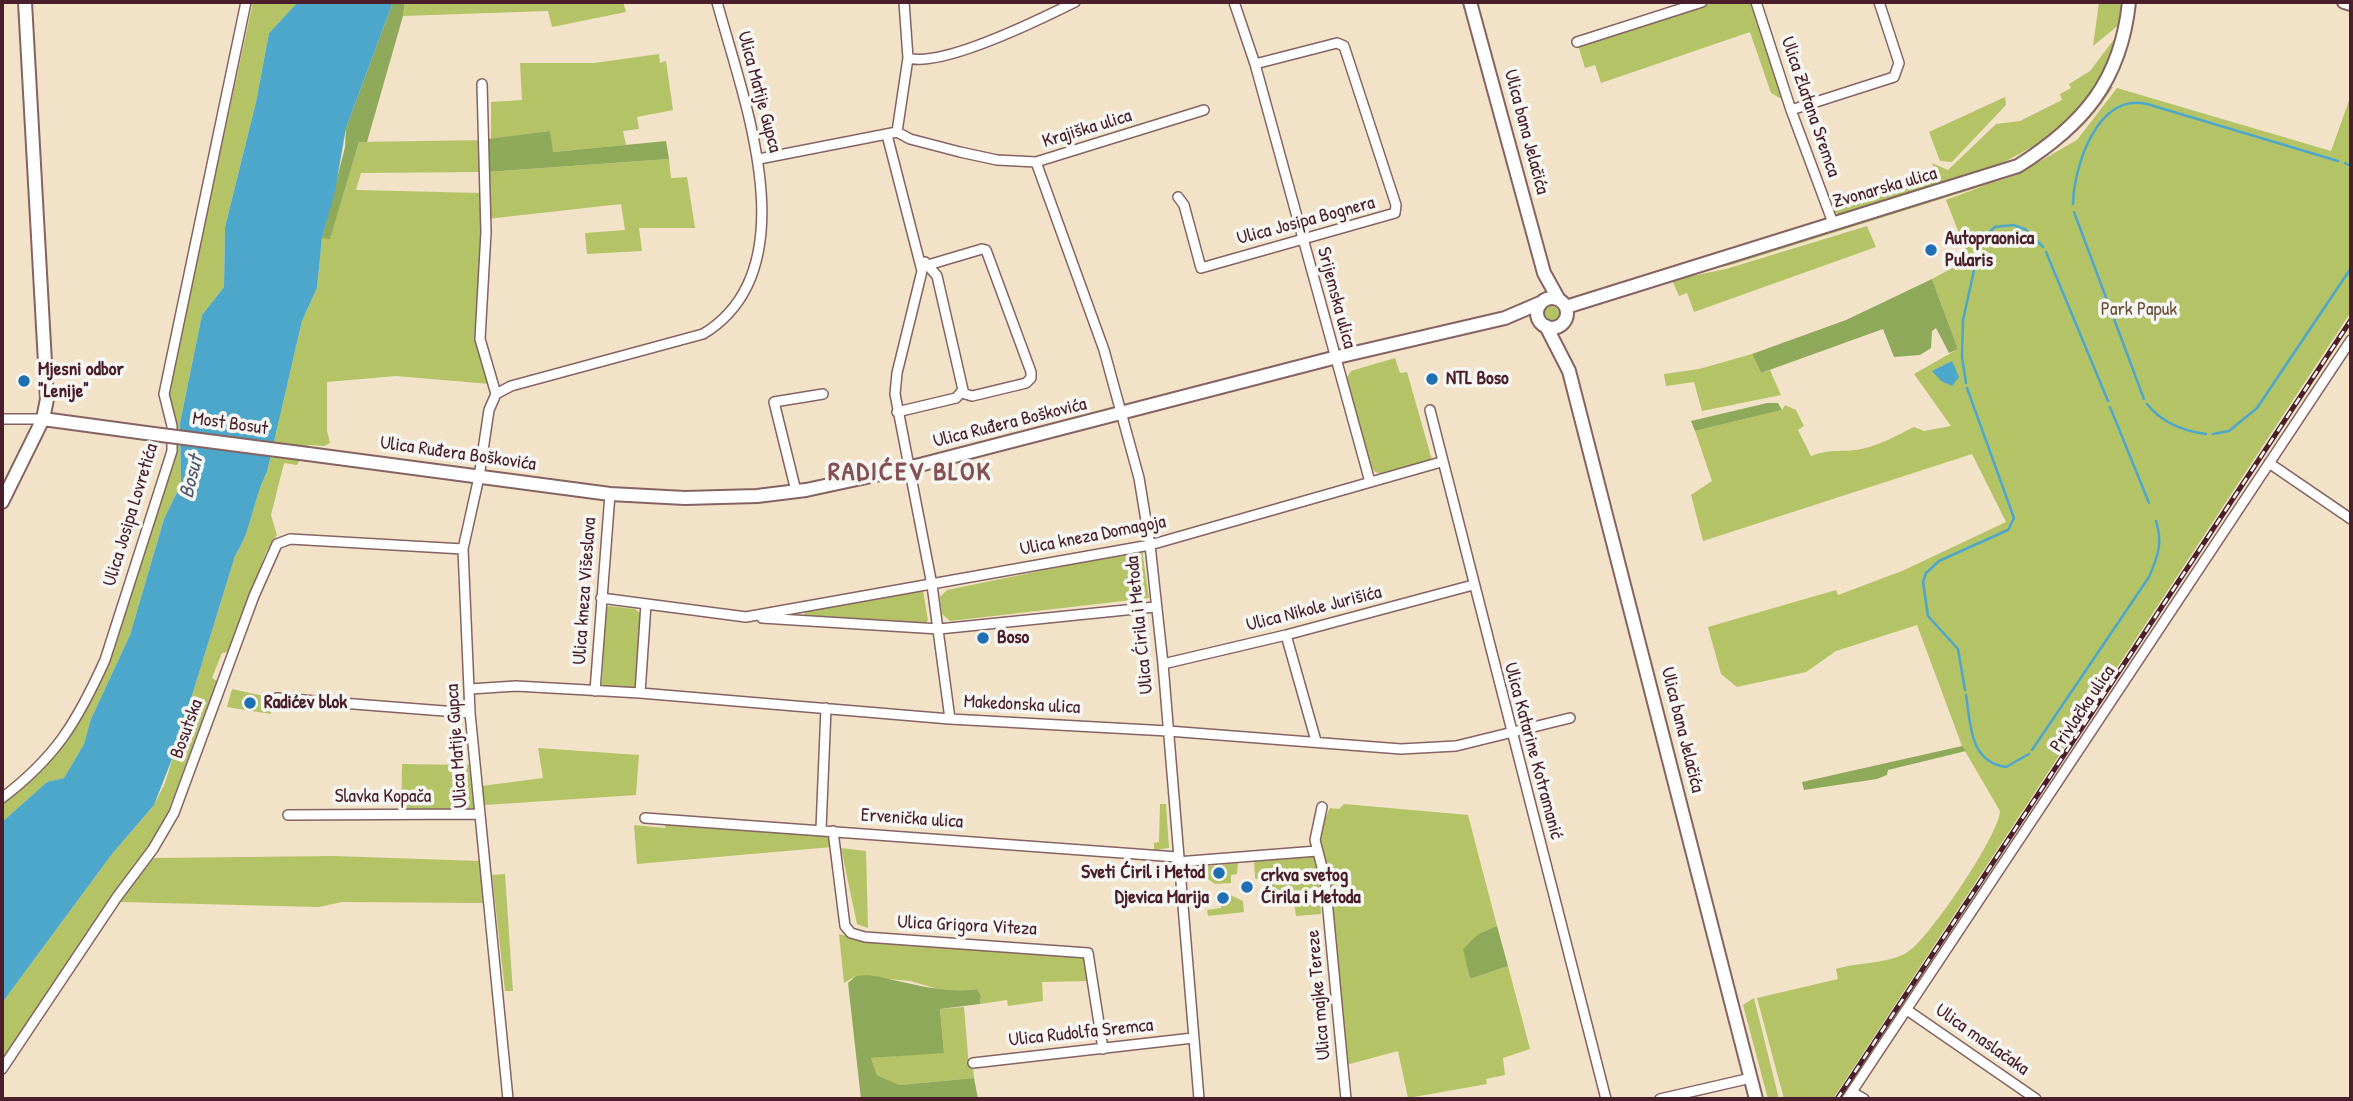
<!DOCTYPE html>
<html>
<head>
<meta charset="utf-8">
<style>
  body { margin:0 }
  #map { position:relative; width:2353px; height:1101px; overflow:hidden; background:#f2e2c8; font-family:"Patrick Hand",sans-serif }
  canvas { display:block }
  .frame { position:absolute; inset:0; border:4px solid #4a1f2b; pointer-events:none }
</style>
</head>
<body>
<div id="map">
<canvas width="2353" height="1101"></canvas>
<div class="frame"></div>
</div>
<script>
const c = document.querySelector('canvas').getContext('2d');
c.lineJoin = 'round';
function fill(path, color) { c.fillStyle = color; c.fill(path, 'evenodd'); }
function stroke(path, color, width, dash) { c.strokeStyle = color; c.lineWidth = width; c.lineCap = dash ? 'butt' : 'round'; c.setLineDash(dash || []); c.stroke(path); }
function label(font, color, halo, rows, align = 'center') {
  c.font = font + ' "Patrick Hand",sans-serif'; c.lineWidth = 7; c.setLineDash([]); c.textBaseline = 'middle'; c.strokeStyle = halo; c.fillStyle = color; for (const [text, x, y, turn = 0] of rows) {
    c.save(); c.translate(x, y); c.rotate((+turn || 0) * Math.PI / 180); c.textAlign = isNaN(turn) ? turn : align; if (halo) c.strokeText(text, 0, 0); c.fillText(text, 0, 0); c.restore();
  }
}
const green = new Path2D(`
  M 253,2 L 298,2 L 269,33 L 256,102 L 225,227 L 224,287 L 202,315 L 180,423 L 181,484 L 164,519 L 130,635 L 91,719 L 84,744 L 64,778 L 47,782 L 2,822 L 2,802 L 51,761 L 100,683 L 173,466 L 175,451 L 167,397 Z
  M 405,2 L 587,2 L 588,4 L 623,2 L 626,12 L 552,27 L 548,11 L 403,16 Z
  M 1716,2 L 1752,2 L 1785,101 L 1771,93 L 1750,32 L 1601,83 L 1595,65 L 1585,68 L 1578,45 Z
  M 2099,2 L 2125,2 L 2121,23 L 2093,46 Z
  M 2118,34 C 2081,164 1953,180 1841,215 L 1833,212 L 1830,205 L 1836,202 L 1843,204 L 1937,179 L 1932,163 L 1948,170 L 1996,124 L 2020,121 L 2062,100 L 2060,94 L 2071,88 L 2069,84 L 2090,71 Z
  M 659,54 L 660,63 L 666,61 L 673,110 L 637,117 L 639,129 L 623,131 L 626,145 L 552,152 L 550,131 L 491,139 L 491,102 L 522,100 L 520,63 L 594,63 Z
  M 2110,86 L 2113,87 C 2077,142 2050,152 1995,182 L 2016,175 L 2077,140 L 2117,88 L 2331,151 L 2351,95 L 2351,312 L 1833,1099 L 1784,1099 L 1757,998 L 1838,979 L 1836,969 C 1858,962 1891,964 1909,951 C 1930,937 1999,835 2000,811 L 1962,746 L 1917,625 L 1836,651 L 1806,672 L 1737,687 L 1721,674 L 1708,627 L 1836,590 L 1838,595 L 1902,571 L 2006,522 L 1972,454 L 1703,541 L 1691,495 L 1712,481 L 1695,431 L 1782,410 L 1785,405 L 1796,410 L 1804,426 L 1798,430 L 1811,456 C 1832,448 1841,453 1861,449 C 1879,446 1897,435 1914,427 L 1924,431 L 1951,426 L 1914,374 L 1958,349 L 1932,279 L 1969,259 L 1946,200 L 1986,185 L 1731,265 L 1696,272 L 1994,178 L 2088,116 Z
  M 2005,97 L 2006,105 L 1952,162 L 1940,161 L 1929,132 Z
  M 484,140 L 482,172 L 361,173 L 356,190 L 482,193 L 478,346 L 490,384 L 396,376 L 327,382 L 327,431 L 330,443 L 324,446 L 309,445 L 297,465 L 284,463 L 271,515 L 277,535 L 266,552 L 230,652 L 222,653 L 212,678 L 217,681 L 163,825 L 2,1067 L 2,1003 L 112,854 L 154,805 L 165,783 L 235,556 C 252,530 253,499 267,472 L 302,321 L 317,288 L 322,238 L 330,238 L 359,142 Z
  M 669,159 L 671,178 L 687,177 L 695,228 L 639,228 L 642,251 L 587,254 L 585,233 L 625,230 L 621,204 L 487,219 L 487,172 Z
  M 1867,226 L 1876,247 L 1694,312 L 1687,293 L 1679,296 L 1672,280 L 1726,269 Z
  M1543 314a8 8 0 1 1 16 0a8 8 0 1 1-16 0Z
  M 1752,354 L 1761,373 L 1770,370 L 1781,395 L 1702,411 L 1694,382 L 1666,386 L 1664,374 L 1699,369 Z
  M 1395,358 L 1400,373 L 1407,372 L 1432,460 L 1382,474 L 1375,472 L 1369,464 L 1346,379 L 1351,371 Z
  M 1142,550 L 1149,598 L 950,621 L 942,614 L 940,597 L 947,590 Z
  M 923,591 L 928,620 L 925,625 L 804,615 L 806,610 Z
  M 609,606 L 635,609 L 641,614 L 637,686 L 634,688 L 604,687 L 602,684 L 606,608 Z
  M 232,689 L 273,698 L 271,714 L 227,707 Z
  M 538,748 L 639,755 L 636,795 L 485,805 L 482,786 L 543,778 Z
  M 402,764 L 469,765 L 474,811 L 401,812 Z
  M 1160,804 L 1166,804 L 1169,848 L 1154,850 L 1154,843 L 1159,842 Z
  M 1344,804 L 1468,815 L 1497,926 L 1478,934 L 1464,949 L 1470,979 L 1508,966 L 1530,1049 L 1503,1058 L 1505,1075 L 1486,1079 L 1487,1084 L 1408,1098 L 1398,1051 L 1346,1065 L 1319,846 L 1320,828 L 1330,808 L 1339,809 Z
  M 666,822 L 828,834 L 832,847 L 637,864 L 634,825 L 665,828 Z
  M 841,848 L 866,851 L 868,928 L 857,924 Z
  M 1312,855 L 1316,859 L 1320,889 L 1274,902 L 1265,895 L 1264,882 L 1255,878 L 1254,859 L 1269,861 L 1271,857 Z
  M 334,856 L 480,861 L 483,903 L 342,902 L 319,907 L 120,902 L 149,860 L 154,858 Z
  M 1238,863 L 1237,874 L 1231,875 L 1231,883 L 1215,884 L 1192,868 Z
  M 505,874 L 512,978 L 513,991 L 505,991 L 492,875 Z
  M 1230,895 L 1243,901 L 1244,912 L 1208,916 L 1207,910 L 1221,908 L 1220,897 Z
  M 1320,897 L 1321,914 L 1296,916 L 1294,903 L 1309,902 Z
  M 839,934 L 867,941 L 1086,956 L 1091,981 L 1042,982 L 1043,1001 L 1008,1006 L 1007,1000 L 980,1004 L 981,996 L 977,989 L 948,992 L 910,981 L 856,976 L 844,983 Z
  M 1754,998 L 1779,1099 L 1768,1099 L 1743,1005 Z
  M 964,1007 L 969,1067 L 973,1067 L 974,1078 L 900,1085 L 877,1075 L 871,1058 L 944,1052 L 940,1009 Z`);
const forest = new Path2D(`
  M 393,2 L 405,2 L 403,16 L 367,142 L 359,142 L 330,239 L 322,238 L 345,147 L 346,128 Z
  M 550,131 L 553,152 L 666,141 L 669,159 L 487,172 L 488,139 Z
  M 1932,279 L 1958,349 L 1949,353 L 1936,328 L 1932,331 L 1931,348 L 1920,355 L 1894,357 L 1883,329 L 1761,373 L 1752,354 L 1846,320 Z
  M 1767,403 L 1778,403 L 1782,410 L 1695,431 L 1691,421 Z
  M 1962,746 L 1966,751 L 1888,770 L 1887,775 L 1877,779 L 1804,790 L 1802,782 Z
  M 1497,926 L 1508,966 L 1470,979 L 1463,949 L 1478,934 Z
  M 867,975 C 903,980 940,995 977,989 L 981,996 L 980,1004 L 940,1009 L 944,1053 L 871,1058 L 877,1075 L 900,1085 L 974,1078 L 978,1099 L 861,1099 L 848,983 L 856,976 Z`);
const water = new Path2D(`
  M 298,2 L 393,2 L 346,128 L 335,191 L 322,238 L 317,288 L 302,321 L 267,472 C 253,499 252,530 235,556 L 174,754 L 154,805 L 112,854 L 2,1003 L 2,822 L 47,782 L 64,778 L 84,744 L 91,719 L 130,635 L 164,519 L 181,484 L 180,423 L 202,315 L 224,287 L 225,227 L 256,102 L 269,33 Z
  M 1952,361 L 1959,377 L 1952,386 L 1941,381 L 1932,371 Z`);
const stream = new Path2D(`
  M 2345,163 L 2351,166
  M 2073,204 C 2074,165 2098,92 2147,104 L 2338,161
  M 2074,212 L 2144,399
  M 2046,252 L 2108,401
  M 1966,383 L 1962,357 L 1963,320 L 1981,239 L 1995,227 L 2013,225 L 2025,229 L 2043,247
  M 2147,404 C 2162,423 2183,431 2206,434
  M 2110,407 L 2149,503
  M 2213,434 L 2229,431 L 2257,408 L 2351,268
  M 1965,690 L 1958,649 L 1928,616 L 1923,582 L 1926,573 L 1939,561 L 2008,530 L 2014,518 L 1967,388
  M 1966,695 C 1971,724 1969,762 2006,767 L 2029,754
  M 2032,750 L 2149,577 C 2158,556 2163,543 2156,521`);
const street = new Path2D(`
  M 1234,2 L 1255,64 L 1370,482
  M 1756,2 L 1791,110 L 1833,223
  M 1577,42 L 1702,2
  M 908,58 C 942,68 1041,19 1075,2
  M 482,84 L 486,232 L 480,339 L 496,394
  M 1791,110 L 1894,77 L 1899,63 L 1879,2
  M 897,132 L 910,139 L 960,152 L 997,160 L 1036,162 L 1204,110
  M 887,135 L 922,271 L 897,373 L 895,394 L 932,585 L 950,719
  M 759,159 L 897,132 L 908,58 L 904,2
  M 1036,162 L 1104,350 L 1139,478 L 1150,545 L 1163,664 L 1199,1099
  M 1178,197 L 1184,205 L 1201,268 L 1395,213 L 1396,205 L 1344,46 L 1337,43 L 1255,64
  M 928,265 L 982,249 L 986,250 L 1031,372 L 1031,378 L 1026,383 L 972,396 L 962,393
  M 1430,410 L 1606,1099
  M 897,412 L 956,398 L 963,390 L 937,276 L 925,262
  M 2,419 L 43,419
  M 2269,463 L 2351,519
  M 796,491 L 774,402 L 823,394
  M 601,598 L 746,617 L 1150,545 L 1441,462
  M 762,618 L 939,629 L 1155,607
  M 1286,635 L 1316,741
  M 1163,664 L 1286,635 L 1473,585
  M 470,689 L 516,686 L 640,693 L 950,719 L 1168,731 L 1401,749 L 1456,746 L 1570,718
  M 595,691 L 610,494
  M 640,693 L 646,604
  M 277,698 L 470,713
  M 2,798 C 56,757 77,722 105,660 L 172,451 L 172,426 L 164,394 L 246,2
  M 1322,807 L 1315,840 L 1325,879 L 1346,1099
  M 288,815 L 479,814
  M 645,818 L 1177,857
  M 821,829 L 826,708
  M 833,831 L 845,926 L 851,933 L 865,937 L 1088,953 L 1103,1049
  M 1177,862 L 1317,851
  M 1907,1010 L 2036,1099
  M 973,1063 L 1193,1038
  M 2,1069 L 117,897 L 153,849 L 174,813 L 254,596 L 277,544 L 290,539 L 463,549
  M 1852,1092 L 1864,1099
  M 508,1099 L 470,713 L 463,549 L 479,477 L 489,410 L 496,394 L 511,386 L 703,334 C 811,269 742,96 717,2
  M 1660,1099 L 1751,1078
  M 1847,1099 L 2351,340`);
const secondary = new Path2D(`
  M 1470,2 L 1544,273 L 1559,300
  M 2344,2 L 2351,4
  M1537 313a15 15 0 1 1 30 0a15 15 0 1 1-30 0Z
  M 1566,307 L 2018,166 C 2083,125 2121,81 2129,2
  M 1546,326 L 1569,371 L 1756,1099
  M 43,419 L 146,433
  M 308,454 L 610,494 L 685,498 L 757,496 L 806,490 L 908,468 L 1333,358 L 1505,318 L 1540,303
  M 2,502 L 43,419 L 47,399 L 25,2`);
const rail = new Path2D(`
  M 1837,1099 L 2351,320`);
const secondaryBridge = new Path2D(`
  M 146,433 L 308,454`);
const markers = [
  [1931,250,7,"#1f6fb2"],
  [1432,379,7,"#1f6fb2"],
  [24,381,7,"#1f6fb2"],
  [983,638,7,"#1f6fb2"],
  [250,703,7,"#1f6fb2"],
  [1219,873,7,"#1f6fb2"],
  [1247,887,7,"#1f6fb2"],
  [1223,898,7,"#1f6fb2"]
];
const streetNames = [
  ["Ulica Matije Gupca",759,92,75],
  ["Ulica Zlatana Sremca",1810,107,71],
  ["Krajiška ulica",1087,129,-17],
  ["Ulica bana Jelačića",1526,132,75],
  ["Zvonarska ulica",1885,188,-16],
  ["Ulica Josipa Bognera",1306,221,-15],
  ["Srijemska ulica",1336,298,75],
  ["Ulica Ruđera Boškovića",1010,423,-14],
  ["Most Bosut",230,424,8],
  ["Ulica Ruđera Boškovića",458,454,8],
  ["Ulica Josipa Lovretića",131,515,-73],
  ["Ulica kneza Domagoja",1093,536,-11],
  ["Ulica kneza Višeslava",585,591,-86],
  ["Ulica Nikole Jurišića",1314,609,-14],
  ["Ulica Ćirila i Metoda",1140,625,-96],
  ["Makedonska ulica",1022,705,3],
  ["Privlačka ulica",2083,709,-56],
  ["Bosutska",187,729,-70],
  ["Ulica bana Jelačića",1682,730,76],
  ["Ulica Matije Gupca",457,746,-94],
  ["Ulica Katarine Kotramanić",1533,751,75],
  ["Slavka Kopača",383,797],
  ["Ervenička ulica",912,819,4],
  ["Ulica Grigora Viteza",967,926,3],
  ["Ulica majke Tereze",1319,995,-95],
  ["Ulica Rudolfa Sremca",1081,1033,-6],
  ["Ulica maslačaka",1982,1040,35]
];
const poiNames = [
  ["Autopraonica",1945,239],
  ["Pularis",1945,261],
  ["Mjesni odbor",38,370],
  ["\"Lenije\"",38,392],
  ["NTL Boso",1446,379],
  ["Boso",997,638],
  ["Radićev blok",264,703],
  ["Sveti Ćiril i Metod",1205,873,"right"],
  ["crkva svetog",1261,876],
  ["Ćirila i Metoda",1261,898],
  ["Djevica Marija",1209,898,"right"]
];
const parkNames = [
  ["Park Papuk",2139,310]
];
const waterNames = [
  ["Bosut",192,477,-76]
];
const districtNames = [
  ["RADIĆEV BLOK",910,473]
];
fill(green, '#b4c366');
fill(forest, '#8fa95b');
fill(water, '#4da7cb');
stroke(stream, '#4da7cb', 2.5);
stroke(street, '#856362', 12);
stroke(secondary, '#856362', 16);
stroke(street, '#fff', 9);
stroke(secondary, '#fff', 12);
stroke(rail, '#4a1f2b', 5);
stroke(rail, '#f6f6f2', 2.5, [8]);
stroke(secondaryBridge, '#856362', 16, []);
stroke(secondaryBridge, '#fff', 12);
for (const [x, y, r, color] of markers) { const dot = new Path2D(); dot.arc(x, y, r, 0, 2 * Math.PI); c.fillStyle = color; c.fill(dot); stroke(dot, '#f6f6f2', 2.5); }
label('19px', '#4a1f2b', '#f6f6f2', streetNames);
label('bold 19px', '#4a1f2b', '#f6f6f2', poiNames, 'left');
label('19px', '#6a503d', '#f6f6f2', parkNames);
label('italic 21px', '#4b556b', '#f6f6f2', waterNames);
c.letterSpacing = '2px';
label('bold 26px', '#855054', '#f6f6f2', districtNames);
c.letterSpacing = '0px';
</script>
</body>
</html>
